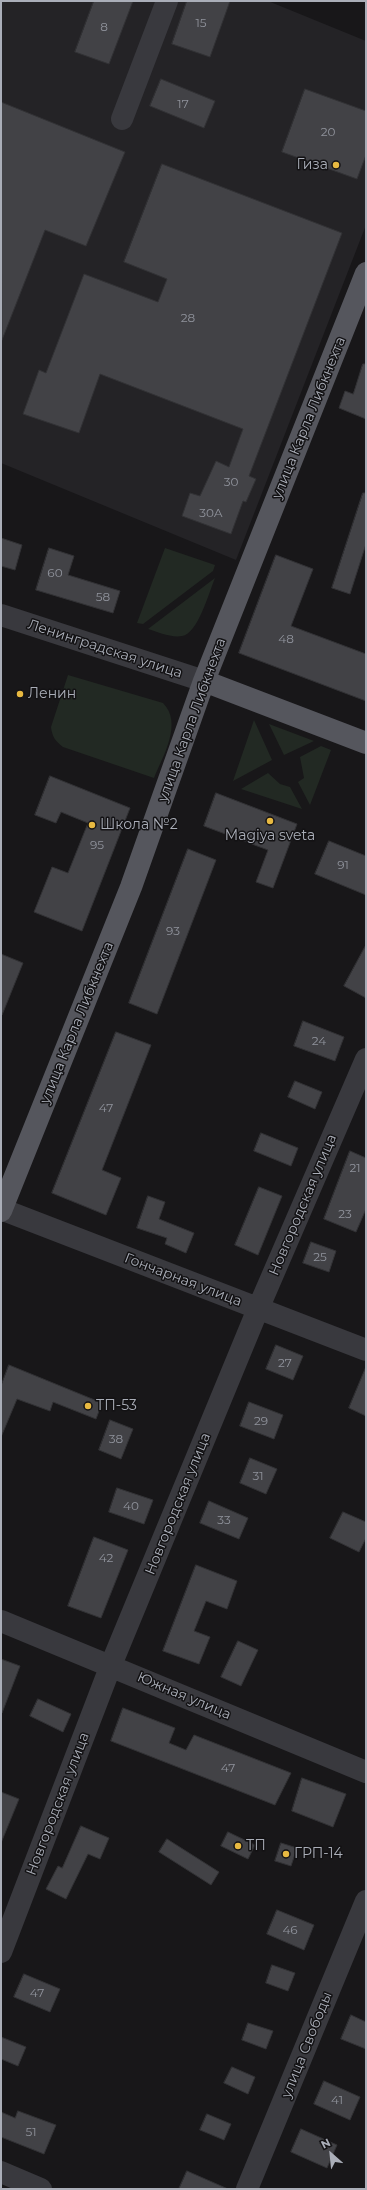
<!DOCTYPE html>
<html>
<head>
<meta charset="utf-8">
<style>
  body { margin:0 }
  #map { position:relative; width:367px; height:2190px; overflow:hidden; background:#181719; font-family:Montserrat,sans-serif }
  canvas { display:block }
  .frame { position:absolute; inset:0; border:2px solid #aaaeb8; pointer-events:none }
  .north { position:absolute; left:311px; top:2134px; width:40px; height:40px; -webkit-text-stroke:3px #131214; paint-order:stroke; rotate:333deg; font-size:11px; font-weight:700; line-height:16px; text-align:center; color:#aaaeb8 }
  .north::after { content:''; display:block; margin:auto; width:14px; height:18px; background:#aaaeb8; clip-path:polygon(50% 0,100% 100%,50% 72%,0 100%) }
</style>
</head>
<body>
<div id="map">
<canvas width="367" height="2190"></canvas>
<div class="frame"></div>
<div class="north">N</div>
</div>
<script>
const c = document.querySelector('canvas').getContext('2d');
c.lineJoin = 'round';
function fill(path, color) { c.fillStyle = color; c.fill(path, 'evenodd'); }
function stroke(path, color, width, dash) { c.strokeStyle = color; c.lineWidth = width; c.lineCap = dash ? 'butt' : 'round'; c.setLineDash(dash || []); c.stroke(path); }
function label(font, color, halo, rows, align = 'center') {
  c.font = font + ' Montserrat,sans-serif'; c.lineWidth = 3; c.setLineDash([]); c.textBaseline = 'middle'; c.strokeStyle = halo; c.fillStyle = color; for (const [text, x, y, turn = 0] of rows) {
    c.save(); c.translate(x, y); c.rotate((+turn || 0) * Math.PI / 180); c.textAlign = isNaN(turn) ? turn : align; if (halo) c.strokeText(text, 0, 0); c.fillText(text, 0, 0); c.restore();
  }
}
const built = new Path2D(`
  M 1,1 L 268,1 L 366,41 L 366,225 L 236,560 L 1,463 Z`);
const green = new Path2D(`
  M 165,548 L 215,565 L 213,571 L 143,624 L 137,623 Z
  M 215,578 C 209,592 198,634 182,636 C 171,638 158,632 148,629 Z
  M 68,675 L 163,703 C 183,723 163,756 154,778 L 63,747 C 55,741 52,736 51,727 Z
  M 254,720 L 272,760 L 233,781 Z
  M 269,724 L 314,741 L 284,755 Z
  M 321,746 L 331,750 L 310,805 L 298,782 L 304,778 L 300,757 Z
  M 268,773 L 280,784 L 290,787 L 302,809 L 241,789 Z`);
const building = new Path2D(`
  M 94,1 L 133,1 L 109,64 L 75,52 Z
  M 187,1 L 230,1 L 210,57 L 172,44 Z
  M 161,79 L 215,101 L 204,128 L 150,106 Z
  M 305,89 L 366,111 L 366,155 L 357,179 L 282,152 Z
  M 1,102 L 125,152 L 86,246 L 45,230 L 2,340 Z
  M 162,164 L 342,233 L 249,476 L 256,479 L 246,502 L 243,501 L 231,534 L 182,516 L 190,493 L 200,496 L 216,461 L 229,467 L 243,429 L 100,374 L 79,433 L 23,414 L 39,370 L 46,373 L 84,274 L 158,302 L 167,279 L 124,262 Z
  M 363,364 L 366,364 L 366,419 L 339,408 L 345,391 L 353,394 Z
  M 363,493 L 366,493 L 366,544 L 350,594 L 332,588 Z
  M 1,538 L 22,545 L 15,570 L 1,566 Z
  M 49,548 L 74,556 L 68,575 L 120,591 L 113,613 L 36,590 Z
  M 276,555 L 313,569 L 291,626 L 366,654 L 366,701 L 239,653 Z
  M 50,776 L 130,808 L 82,931 L 34,912 L 52,867 L 68,873 L 88,823 L 61,812 L 56,823 L 35,815 Z
  M 216,793 L 297,824 L 273,888 L 256,882 L 268,850 L 204,826 Z
  M 329,841 L 366,856 L 366,895 L 315,874 Z
  M 188,849 L 216,860 L 157,1014 L 129,1003 Z
  M 366,945 L 366,998 L 344,986 Z
  M 1,954 L 23,963 L 2,1015 L 1,1015 Z
  M 303,1021 L 344,1037 L 335,1061 L 294,1046 Z
  M 116,1032 L 151,1045 L 102,1170 L 121,1178 L 106,1215 L 52,1193 Z
  M 295,1081 L 322,1092 L 315,1109 L 288,1097 Z
  M 261,1133 L 298,1148 L 291,1166 L 254,1151 Z
  M 350,1151 L 366,1158 L 366,1209 L 356,1232 L 324,1219 Z
  M 259,1187 L 282,1196 L 258,1255 L 235,1245 Z
  M 148,1196 L 165,1202 L 159,1219 L 194,1233 L 186,1253 L 165,1244 L 167,1238 L 137,1228 Z
  M 311,1242 L 336,1251 L 329,1272 L 303,1263 Z
  M 276,1345 L 303,1356 L 293,1380 L 266,1369 Z
  M 9,1365 L 102,1403 L 96,1419 L 53,1402 L 50,1411 L 17,1399 L 1,1437 L 1,1386 Z
  M 366,1367 L 366,1416 L 349,1408 Z
  M 249,1402 L 283,1415 L 274,1439 L 240,1426 Z
  M 110,1420 L 133,1429 L 121,1459 L 99,1450 Z
  M 250,1458 L 277,1469 L 266,1494 L 240,1483 Z
  M 117,1488 L 153,1500 L 144,1524 L 109,1512 Z
  M 209,1501 L 248,1518 L 239,1539 L 200,1523 Z
  M 343,1512 L 366,1522 L 366,1538 L 359,1552 L 330,1538 Z
  M 94,1537 L 128,1550 L 101,1618 L 68,1606 Z
  M 196,1565 L 237,1581 L 227,1609 L 206,1601 L 194,1631 L 210,1637 L 199,1664 L 163,1651 Z
  M 238,1641 L 258,1650 L 241,1686 L 221,1677 Z
  M 1,1659 L 20,1666 L 2,1713 L 1,1713 Z
  M 38,1699 L 71,1714 L 63,1732 L 30,1716 Z
  M 123,1708 L 175,1728 L 169,1743 L 186,1750 L 194,1735 L 291,1773 L 275,1805 L 111,1741 Z
  M 302,1778 L 346,1794 L 333,1827 L 292,1811 Z
  M 1,1792 L 19,1799 L 1,1843 Z
  M 81,1826 L 109,1838 L 100,1859 L 88,1854 L 66,1899 L 46,1889 L 58,1866 L 62,1868 Z
  M 228,1832 L 255,1845 L 248,1859 L 221,1846 Z
  M 167,1839 L 219,1872 L 211,1885 L 159,1852 Z
  M 281,1843 L 297,1848 L 291,1866 L 275,1861 Z
  M 277,1910 L 314,1925 L 304,1950 L 267,1934 Z
  M 272,1965 L 295,1973 L 288,1991 L 266,1983 Z
  M 24,1974 L 60,1989 L 50,2012 L 14,1997 Z
  M 351,2015 L 366,2022 L 366,2049 L 341,2039 Z
  M 248,2023 L 273,2031 L 266,2049 L 242,2040 Z
  M 1,2037 L 26,2047 L 18,2066 L 1,2059 Z
  M 232,2067 L 255,2077 L 248,2094 L 224,2083 Z
  M 324,2081 L 360,2097 L 350,2120 L 314,2104 Z
  M 18,2111 L 56,2125 L 44,2154 L 1,2137 L 1,2112 L 15,2118 Z
  M 207,2114 L 231,2124 L 224,2140 L 200,2130 Z
  M 301,2129 L 337,2145 L 327,2168 L 291,2152 Z
  M 187,2171 L 228,2189 L 179,2189 Z`);
const minor = new Path2D(`
  M 122,119 L 167,1
  M 1,615 L 204,681
  M 1,1209 L 366,1350
  M 1,1621 L 366,1772
  M 1,1952 L 111,1665 L 258,1309 L 366,1059
  M 1,2172 L 41,2189
  M 247,2189 L 366,1901`);
const major = new Path2D(`
  M 204,681 L 366,743
  M 1,1211 L 131,887 L 204,681 L 366,273`);
const markers = [
  [336,165,4,"#e8b941"],
  [20,694,4,"#e8b941"],
  [270,821,4,"#e8b941"],
  [92,825,4,"#e8b941"],
  [88,1406,4,"#e8b941"],
  [238,1846,4,"#e8b941"],
  [286,1854,4,"#e8b941"]
];
const numberNames = [
  ["15",201,23],
  ["8",104,27],
  ["17",183,104],
  ["20",328,132],
  ["28",188,318],
  ["30",231,482],
  ["30А",211,513],
  ["60",55,573],
  ["58",103,597],
  ["48",286,639],
  ["95",97,845],
  ["91",343,865],
  ["93",173,931],
  ["24",319,1041],
  ["47",106,1108],
  ["21",355,1168],
  ["23",345,1214],
  ["25",320,1257],
  ["27",285,1363],
  ["29",261,1421],
  ["38",116,1439],
  ["31",258,1476],
  ["40",131,1506],
  ["33",224,1520],
  ["42",106,1558],
  ["47",228,1768],
  ["46",290,1930],
  ["47",37,1993],
  ["41",337,2100],
  ["51",31,2132]
];
const poiNames = [
  ["Гиза",328,165,"right"],
  ["Ленин",28,694],
  ["Школа №2",100,825],
  ["Magiya sveta",270,836,"center"],
  ["ТП-53",96,1406],
  ["ТП",246,1846],
  ["ГРП-14",294,1854]
];
const streetNames = [
  ["улица Карла Либкнехта",309,418,-68],
  ["Ленинградская улица",105,649,18],
  ["улица Карла Либкнехта",192,720,-70],
  ["улица Карла Либкнехта",77,1023,-68],
  ["Новгородская улица",303,1205,-67],
  ["Гончарная улица",183,1280,21],
  ["Новгородская улица",178,1504,-68],
  ["Южная улица",184,1696,23],
  ["Новгородская улица",58,1804,-69],
  ["улица Свободы",307,2045,-68]
];
fill(built, '#242326');
fill(green, '#222923');
fill(building, '#424246');
stroke(building, '#323235', 1);
stroke(minor, '#39393e', 22);
stroke(major, '#55565d', 22);
for (const [x, y, r, color] of markers) { const dot = new Path2D(); dot.arc(x, y, r, 0, 2 * Math.PI); c.fillStyle = color; c.fill(dot); stroke(dot, '#131214', 1.5); }
label('12px', '#90939c', null, numberNames);
label('14px', '#aaaeb8', '#131214', poiNames, 'left');
label('14px', '#aaaeb8', '#131214', streetNames);
</script>
</body>
</html>
